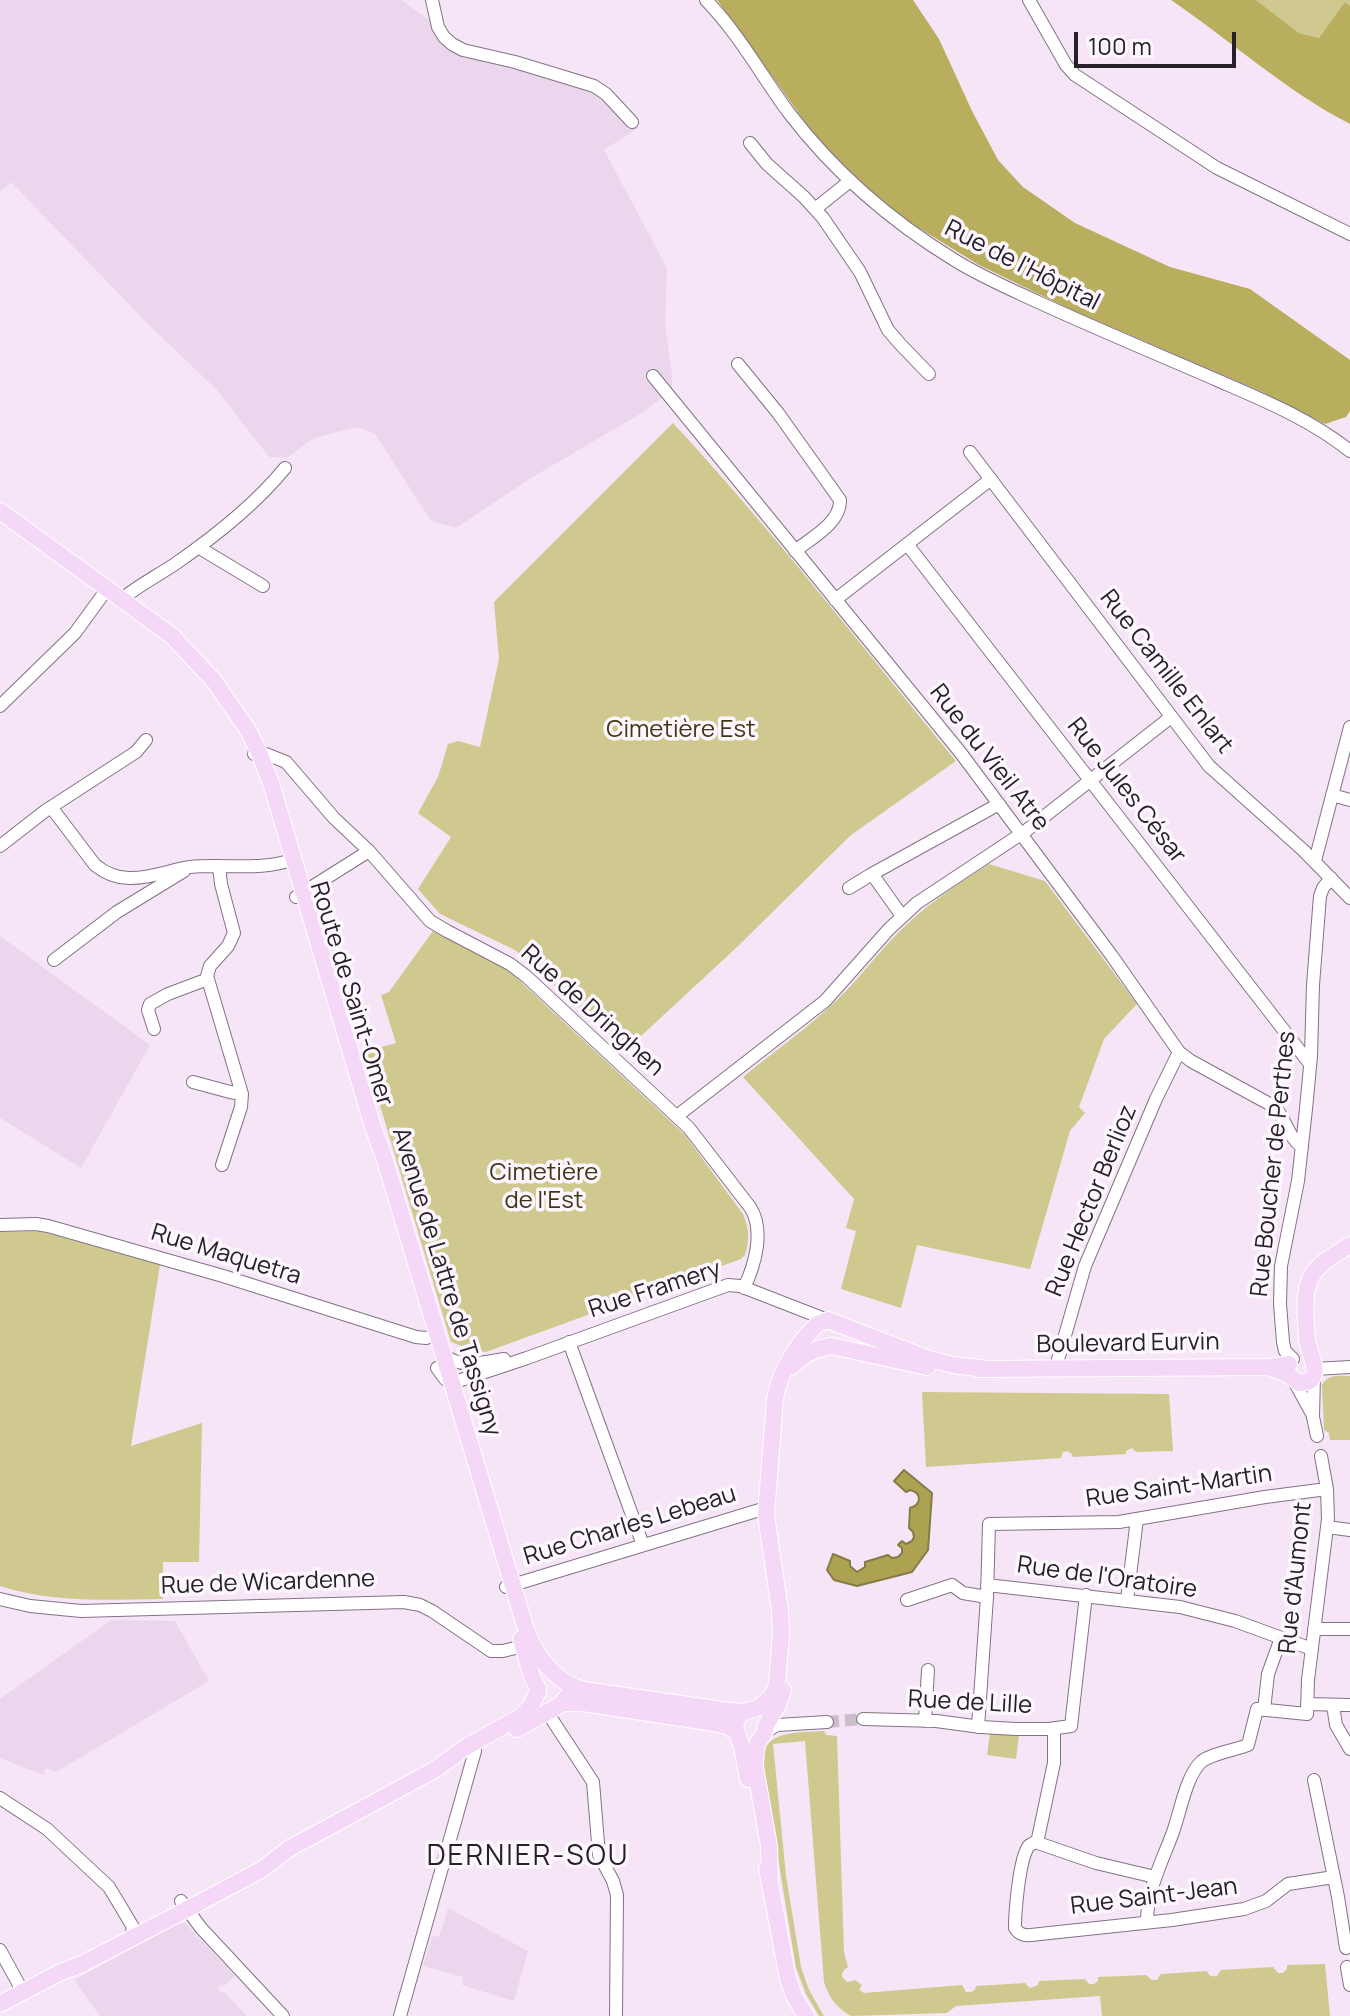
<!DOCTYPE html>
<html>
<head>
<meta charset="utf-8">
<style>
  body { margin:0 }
  #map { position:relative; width:1350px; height:2016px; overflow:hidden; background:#f6e5f7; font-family:Manrope,sans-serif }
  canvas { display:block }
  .scale { position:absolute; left:1074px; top:32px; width:162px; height:36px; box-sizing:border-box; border:4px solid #262027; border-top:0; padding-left:10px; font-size:24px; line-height:28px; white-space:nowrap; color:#262027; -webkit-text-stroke:6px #fdf6fe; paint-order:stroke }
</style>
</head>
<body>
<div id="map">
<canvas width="1350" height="2016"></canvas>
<div class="scale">100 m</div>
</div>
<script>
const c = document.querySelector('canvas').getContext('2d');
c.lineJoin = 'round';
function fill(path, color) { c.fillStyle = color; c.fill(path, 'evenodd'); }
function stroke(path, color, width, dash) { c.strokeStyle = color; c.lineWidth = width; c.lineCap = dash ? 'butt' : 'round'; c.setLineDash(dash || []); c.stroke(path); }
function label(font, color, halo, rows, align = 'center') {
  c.font = font + ' Manrope,sans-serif'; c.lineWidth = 7; c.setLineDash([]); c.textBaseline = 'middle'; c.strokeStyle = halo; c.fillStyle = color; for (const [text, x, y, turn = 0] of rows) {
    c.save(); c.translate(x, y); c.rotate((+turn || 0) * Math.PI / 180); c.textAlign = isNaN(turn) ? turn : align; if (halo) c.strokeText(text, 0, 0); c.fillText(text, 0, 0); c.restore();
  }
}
const built = new Path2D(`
  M 0,0 L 401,0 L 463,44 L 605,87 L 623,103 L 638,128 L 604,150 L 667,268 L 665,325 L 672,374 L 672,391 L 640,414 L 531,478 L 456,528 L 431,521 L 375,434 L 358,427 L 336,432 L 312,439 L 288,457 L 269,457 L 217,390 L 147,323 L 11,182 L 0,192 Z
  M 0,936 L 150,1045 L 81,1168 L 0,1118 Z
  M 111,1620 L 175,1621 L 209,1681 L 56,1772 L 46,1768 L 43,1775 L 0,1758 L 0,1699 Z
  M 448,1908 L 528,1951 L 514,2001 L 462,1985 L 463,1977 L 423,1966 L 432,1936 L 439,1937 Z
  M 181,1922 L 185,1923 L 235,1976 L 224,1986 L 222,1984 L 217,1988 L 221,1993 L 224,1992 L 247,2016 L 100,2016 L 74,1980 Z`);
const green = new Path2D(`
  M 1256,0 L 1350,0 L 1350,6 L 1345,3 L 1319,38 L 1299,33 Z
  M 673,423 C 773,531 863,648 956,761 L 851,835 L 737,947 L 626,1050 L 515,950 L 440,914 L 418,889 L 451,837 L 418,813 L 438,777 L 448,744 L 458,741 L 480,747 L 499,659 L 494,602 Z
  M 989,864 L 1045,881 L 1137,1004 L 1104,1039 L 1079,1107 L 1085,1113 L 1070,1131 L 1030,1269 L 917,1245 L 901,1308 L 841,1289 L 856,1231 L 846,1228 L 854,1199 L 743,1077 C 775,1051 809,1027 838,999 C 859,979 876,955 896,935 C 924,906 956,885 989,864 Z
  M 433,931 L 506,968 L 685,1135 L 743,1214 C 749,1228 750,1241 745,1255 L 741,1259 L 486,1352 L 476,1351 L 451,1342 L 364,1052 L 396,1043 L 381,995 L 389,992 Z
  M 40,1231 L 160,1265 L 131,1446 L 202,1423 L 199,1562 L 163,1562 L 163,1599 C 109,1600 53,1603 0,1586 L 0,1232 Z
  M 1350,1376 L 1350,1440 L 1330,1440 L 1329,1433 L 1324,1430 L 1322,1385 C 1328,1374 1339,1376 1350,1376 Z
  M 922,1392 L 1169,1394 L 1173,1451 L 1136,1452 L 1132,1448 L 1126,1451 L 1126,1454 L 1073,1457 L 1071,1453 L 1067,1451 L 1063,1452 L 1061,1458 L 926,1467 Z
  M 824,1731 L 826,1735 L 837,1736 L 844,1952 L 848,1967 C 840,1972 840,1978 848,1982 L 855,1980 L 862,1985 L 859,1990 L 864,1993 L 962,1985 L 966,1992 L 971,1992 L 975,1990 L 976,1986 L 1025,1983 L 1030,1988 L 1038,1985 L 1039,1981 L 1085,1979 L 1089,1984 L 1094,1984 L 1098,1981 L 1098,1977 L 1146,1975 L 1152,1980 L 1157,1980 L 1161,1974 L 1207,1971 C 1209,1976 1212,1977 1217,1976 L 1221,1970 L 1273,1967 L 1278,1973 L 1283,1973 L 1287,1969 L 1287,1965 L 1325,1964 L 1330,2016 L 1102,2016 L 1100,1996 L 956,2006 L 947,2013 L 851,2016 C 837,2008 829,1998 824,1982 L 805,1741 L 773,1744 L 786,1876 L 801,1967 L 809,1990 L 824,2016 L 819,2016 L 806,1994 L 796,1968 L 761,1754 C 771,1729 802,1733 824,1731 Z
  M 990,1733 L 1019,1735 L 1016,1759 L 987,1755 Z`);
const forest = new Path2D(`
  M 717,0 L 913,0 L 939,39 L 972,111 L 998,160 L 1023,187 L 1075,223 L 1170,267 L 1250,289 L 1350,360 L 1350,411 L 1346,417 L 1325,424 L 1258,390 L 1078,313 L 979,265 L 906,220 L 866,187 L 820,143 Z
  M 1171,0 L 1256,0 L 1299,33 L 1319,38 L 1345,2 L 1350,6 L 1350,124 C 1286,91 1231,41 1171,0 Z`);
const water = new Path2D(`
  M 904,1470 L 932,1493 L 928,1550 L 912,1572 L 857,1586 L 834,1580 L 827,1570 L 833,1554 L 850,1561 L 850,1566 L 857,1572 L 865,1567 L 865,1562 L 888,1555 L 892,1558 L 898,1557 L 902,1553 L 902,1548 L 898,1545 L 902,1541 L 906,1544 L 912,1541 L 914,1537 L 913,1532 L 909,1528 L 910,1508 C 922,1504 922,1493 910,1490 L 906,1492 L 894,1481 Z`);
const minorTunnel = new Path2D(`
  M 827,1722 L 863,1719`);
const minor = new Path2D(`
  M 432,0 L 438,27 L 444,37 L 452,44 L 463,50 L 515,62 L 594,86 L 606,94 L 632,122
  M 706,0 C 739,34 761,75 789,113 C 835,173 892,222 956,261 C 982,277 1010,289 1038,302 C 1097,329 1157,354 1217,380 C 1263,400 1310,419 1350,451
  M 1029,0 L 1066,65 L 1075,75 L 1217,168 L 1350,234
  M 750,143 L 767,164 L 804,197 L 823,218 L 860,272 L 888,330 L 901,345 L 929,374
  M 815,209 L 850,181
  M 738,364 L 778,413 L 840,500 C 841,523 811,538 795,551
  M 653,376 L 960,752 L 1112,956 L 1179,1052 L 1191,1061 L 1275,1107 C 1286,1120 1288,1137 1302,1147
  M 970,452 L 1209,766 L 1303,850 L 1350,898
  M 907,544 L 1310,1064
  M 198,547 L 263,586
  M 122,599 C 139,585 157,576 175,564 C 214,537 255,505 285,468
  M 835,600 L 991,479
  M 0,706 L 75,633 L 107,589
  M 254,754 L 266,754 L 286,762 L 334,818 L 369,851 L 430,921 L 447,931 L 510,964 L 527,977 L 689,1128 L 750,1207 C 765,1230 755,1265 744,1288
  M 1332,795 L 1350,800
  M 51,807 L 95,865 C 105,873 116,878 129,878 C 149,879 170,870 190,867 C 225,863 260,872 294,859
  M 0,846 L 45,811 L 136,752 L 146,740
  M 1315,861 L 1350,727
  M 219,866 L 221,884 L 234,933 L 228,946 L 210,966 L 207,976 L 242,1094 L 241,1107 L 222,1165
  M 849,888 L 872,874
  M 296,897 L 369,851
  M 902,916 L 872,874 L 999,804
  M 54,960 L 117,912 L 184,871
  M 154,1029 L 148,1010 L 150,1004 L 168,994 L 208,979
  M 193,1082 L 230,1092 L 242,1094
  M 677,1116 L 825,1001 L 889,929 L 917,903 L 1027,830 L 1171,717
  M 0,1225 L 36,1224 L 48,1226 L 223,1276 L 416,1337 L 426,1338 L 437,1335
  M 569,1342 L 643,1545
  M 443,1355 C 462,1369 483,1362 504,1359
  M 1293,1359 L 1285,1351 L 1283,1342 L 1280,1304 L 1281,1266 L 1298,1181 L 1306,1109 L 1311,1056 L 1313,985 L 1320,896 L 1323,888 L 1331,878
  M 437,1368 L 445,1379 L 452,1383
  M 1315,1369 L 1350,1367
  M 1055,1370 L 1085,1266 L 1156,1099 L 1179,1052
  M 1314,1375 L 1313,1417 L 1317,1436
  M 1294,1381 L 1312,1414
  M 452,1383 L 527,1358 L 728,1285 L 740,1286 L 830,1321
  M 1327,1527 L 1350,1530
  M 987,1585 L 1180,1607 L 1235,1621 L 1312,1649
  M 506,1587 L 766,1508
  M 0,1599 L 30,1606 L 81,1611 L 404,1602 L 420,1605 L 432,1611 L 491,1651 L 503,1651 L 523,1646
  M 907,1600 L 952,1585 L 963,1593 L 987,1597
  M 1127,1600 L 1137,1519
  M 1314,1629 L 1350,1629
  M 1307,1704 L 1350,1705
  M 1333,1705 L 1336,1725 L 1350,1749
  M 1264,1710 L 1268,1674 L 1281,1638
  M 547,1712 L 593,1782 L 599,1855 L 613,1881 L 617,1895 L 616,2016
  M 863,1719 L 936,1721 L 981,1727 L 1016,1729 L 1049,1729 L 1071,1726 L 1086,1595
  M 925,1721 L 928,1670
  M 978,1727 L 987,1597 L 989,1524 L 1119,1522 L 1265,1497 L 1327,1489
  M 765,1732 L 777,1725 L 827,1722
  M 1314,1780 L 1338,1897 L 1346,1948
  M 0,1798 L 47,1829 L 109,1887 L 133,1927 L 131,1938
  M 1037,1843 L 1054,1763 L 1054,1728
  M 1155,1877 L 1096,1863 L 1035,1842 C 1029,1846 1029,1844 1026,1851 C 1019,1867 1015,1910 1015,1928 C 1021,1938 1030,1935 1040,1934 L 1172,1920 L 1244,1909 L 1266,1901 L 1288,1884 L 1334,1877
  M 181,1901 L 201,1928 L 283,2016
  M 1147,1922 C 1147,1889 1162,1862 1173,1832 C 1180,1813 1186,1776 1201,1762 C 1210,1754 1235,1750 1248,1745 L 1257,1709 L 1307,1714 L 1308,1680 L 1328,1519 L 1327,1489 L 1321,1456
  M 0,1950 L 23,1992
  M 1347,1967 L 1350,1985
  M 400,2016 L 475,1751`);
const major = new Path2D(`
  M 0,511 L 172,636 L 214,681 L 248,730 L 258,750 L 271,783 L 373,1127 L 384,1157 L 525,1626 C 534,1654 554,1682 584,1690 L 729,1711 L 744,1712 L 760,1707 L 772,1696 L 777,1684 L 781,1633 L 780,1610 L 766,1515 L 775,1399 C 778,1380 789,1359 800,1344 C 805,1336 812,1331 817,1324 L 828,1320 L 929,1359 L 953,1365 L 987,1369
  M 791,1367 C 805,1354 813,1349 832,1346 L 927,1367
  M 1271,1368 L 1289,1375 L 1299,1383 C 1305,1383 1311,1382 1314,1375 C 1317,1367 1308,1348 1307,1339 C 1306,1322 1303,1298 1309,1282 C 1315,1264 1335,1255 1350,1245
  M 978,1369 L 1270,1367 L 1289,1364
  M 521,1639 L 532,1677 L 538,1688
  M 562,1703 L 583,1703 L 708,1722 L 727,1726 L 735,1731
  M 744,1712 L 737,1718 L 735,1727 L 742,1747 L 748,1779
  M 517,1729 L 560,1705 L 568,1696
  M 767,1868 L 788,1979 L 794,1996 L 806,2016
  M 770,1876 L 769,1846 L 755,1767 L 756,1751 L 758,1742 L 764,1734 L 766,1725 L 778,1705 L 783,1690
  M 0,2004 L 59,1973 L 82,1964 L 178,1914 L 261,1870 L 290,1848 L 436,1769 L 466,1747 L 520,1717 L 530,1707 L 538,1692`);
const streetNames = [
  ["Rue de l'Hôpital",1022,266,27],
  ["Rue Camille Enlart",1166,672,52],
  ["Rue du Vieil Atre",989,758,52],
  ["Rue Jules César",1126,791,52],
  ["Route de Saint-Omer",351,994,73],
  ["Rue de Dringhen",592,1011,42],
  ["Rue Boucher de Perthes",1274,1164,-84],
  ["Rue Hector Berlioz",1092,1201,-68],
  ["Rue Maquetra",226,1255,17],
  ["Avenue de Lattre de Tassigny",446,1282,73],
  ["Rue Framery",655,1290,-18],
  ["Boulevard Eurvin",1128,1344,-1],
  ["Rue Saint-Martin",1179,1487,-8],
  ["Rue Charles Lebeau",630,1526,-17],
  ["Rue de l'Oratoire",1107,1578,8],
  ["Rue d'Aumont",1296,1578,-84],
  ["Rue de Wicardenne",268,1583,-2],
  ["Rue de Lille",970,1703,3],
  ["Rue Saint-Jean",1154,1897,-7]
];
const parkNames = [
  ["Cimetière Est",681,730],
  ["Cimetière",544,1173],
  ["de l'Est",544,1201]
];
const quarterNames = [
  ["DERNIER-SOU",528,1857]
];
fill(built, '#ebd6ee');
fill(green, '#cfc98f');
fill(forest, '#b8ae5d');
fill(water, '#aca252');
stroke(water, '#847b45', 2);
stroke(minorTunnel, '#ccbecd', 12, [12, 6]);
stroke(minor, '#817383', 14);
stroke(major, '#fff', 18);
stroke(minor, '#fff', 12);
stroke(major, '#f5d7f8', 16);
label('24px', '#262027', '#fdf6fe', streetNames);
label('24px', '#3c3814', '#fdf6fe', parkNames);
c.letterSpacing = '2px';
label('28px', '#262027', '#fdf6fe', quarterNames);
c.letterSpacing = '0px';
</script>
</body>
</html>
